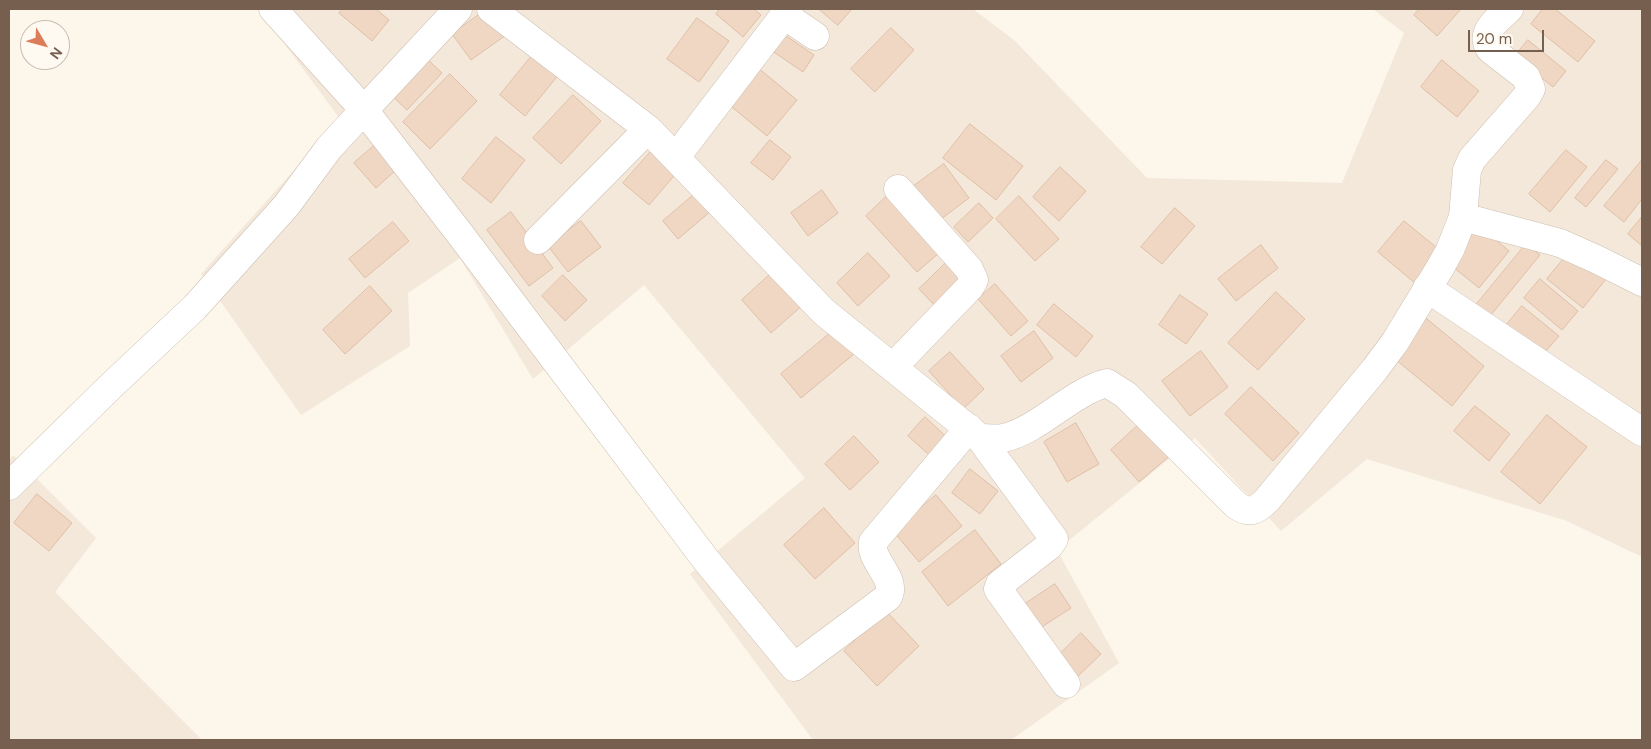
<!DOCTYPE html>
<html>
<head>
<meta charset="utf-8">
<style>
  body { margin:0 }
  #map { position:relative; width:1651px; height:749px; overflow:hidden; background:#fcf6eb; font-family:"DM Sans",sans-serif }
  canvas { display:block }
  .frame { position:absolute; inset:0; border:10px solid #765f4f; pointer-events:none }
  .north { position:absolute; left:20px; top:20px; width:50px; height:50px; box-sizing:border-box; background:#fefaf2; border:1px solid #c8bcb1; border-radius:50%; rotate:127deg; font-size:14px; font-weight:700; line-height:20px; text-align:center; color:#765f4f }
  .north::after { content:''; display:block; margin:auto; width:18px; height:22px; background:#dd7c59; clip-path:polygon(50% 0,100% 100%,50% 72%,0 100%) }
  .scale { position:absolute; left:1468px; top:30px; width:76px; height:22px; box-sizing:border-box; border:2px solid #765f4f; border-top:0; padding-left:6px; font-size:15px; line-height:18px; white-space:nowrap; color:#765f4f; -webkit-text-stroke:4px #fefaf2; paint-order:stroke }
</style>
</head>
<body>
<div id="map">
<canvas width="1651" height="749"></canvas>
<div class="frame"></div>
<div class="north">N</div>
<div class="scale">20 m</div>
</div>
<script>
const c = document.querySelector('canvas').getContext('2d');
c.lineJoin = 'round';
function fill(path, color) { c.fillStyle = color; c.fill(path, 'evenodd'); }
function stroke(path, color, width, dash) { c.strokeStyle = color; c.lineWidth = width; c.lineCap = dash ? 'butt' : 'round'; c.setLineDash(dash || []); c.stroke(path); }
const residential = new Path2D(`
  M 259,9 L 973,9 L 1015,41 L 1147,178 L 1342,183 L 1404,33 L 1373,9 L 1642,9 L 1642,557 L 1567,521 L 1367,459 L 1281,531 L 1195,438 L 1057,550 L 1119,663 L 1011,740 L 813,740 L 690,574 L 805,478 L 644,285 L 533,379 L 460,258 L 408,293 L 410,346 L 301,415 L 201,274 L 340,119 Z
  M 13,455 L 96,538 L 55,592 L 202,740 L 9,740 L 9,460 Z`);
const building = new Path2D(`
  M 343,9 L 376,9 L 389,20 L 372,41 L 339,13 Z
  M 487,9 L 506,35 L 471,60 L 452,34 Z
  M 720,9 L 754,9 L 761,15 L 743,37 L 716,14 Z
  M 819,9 L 852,9 L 838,25 Z
  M 1420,9 L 1461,9 L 1437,36 L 1414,15 Z
  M 1543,9 L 1555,9 L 1595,41 L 1578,62 L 1531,24 Z
  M 697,18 L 729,41 L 699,82 L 667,59 Z
  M 770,25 L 814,55 L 803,72 L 759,42 Z
  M 891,28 L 914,50 L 875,92 L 851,69 Z
  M 1528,40 L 1566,71 L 1553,87 L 1515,56 Z
  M 535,52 L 560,73 L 525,116 L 500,95 Z
  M 424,56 L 442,73 L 407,110 L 389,93 Z
  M 1442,60 L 1479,91 L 1457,117 L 1421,87 Z
  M 757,67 L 797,100 L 767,136 L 727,103 Z
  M 450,74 L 477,101 L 430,149 L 403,122 Z
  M 573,95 L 601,121 L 561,164 L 533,138 Z
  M 970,124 L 1023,166 L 996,200 L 943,158 Z
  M 496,137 L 525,160 L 491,203 L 462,179 Z
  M 770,140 L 791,157 L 773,180 L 751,163 Z
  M 375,145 L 396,170 L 376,188 L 354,163 Z
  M 654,148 L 679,170 L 649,205 L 623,183 Z
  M 1566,150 L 1587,167 L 1550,212 L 1529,194 Z
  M 1606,160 L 1618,169 L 1586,207 L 1575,198 Z
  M 1642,160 L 1642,199 L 1624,222 L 1604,206 Z
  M 944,164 L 969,198 L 937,222 L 911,188 Z
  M 1060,167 L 1086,191 L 1059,221 L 1033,197 Z
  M 703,187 L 718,205 L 678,239 L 663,221 Z
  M 822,190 L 838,213 L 808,236 L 791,213 Z
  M 888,195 L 940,252 L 917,272 L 866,216 Z
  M 1019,196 L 1059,239 L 1035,261 L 996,219 Z
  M 979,203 L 993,218 L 968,242 L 954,227 Z
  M 1175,208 L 1195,226 L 1162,264 L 1141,247 Z
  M 511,212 L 553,268 L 529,286 L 487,230 Z
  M 1642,217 L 1642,246 L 1628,234 Z
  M 581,221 L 601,247 L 568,272 L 548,246 Z
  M 1404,221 L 1442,252 L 1416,284 L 1378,252 Z
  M 393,222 L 409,241 L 365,278 L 349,259 Z
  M 1479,225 L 1509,251 L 1479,288 L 1448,263 Z
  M 1526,244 L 1540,255 L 1490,316 L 1476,305 Z
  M 1261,245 L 1278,268 L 1236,301 L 1218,279 Z
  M 1571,250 L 1606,279 L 1583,308 L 1547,279 Z
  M 868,253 L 890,276 L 858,306 L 837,283 Z
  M 947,262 L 968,284 L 940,311 L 919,289 Z
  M 775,270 L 804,304 L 771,333 L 742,300 Z
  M 563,275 L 587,300 L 565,321 L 542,296 Z
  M 1540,279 L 1578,311 L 1562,330 L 1524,298 Z
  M 995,284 L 1028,321 L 1011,336 L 978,299 Z
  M 370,286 L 392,311 L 345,354 L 323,330 Z
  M 1276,292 L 1305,319 L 1258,370 L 1228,343 Z
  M 1180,295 L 1208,314 L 1186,344 L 1159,325 Z
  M 1054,304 L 1093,336 L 1076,357 L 1037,325 Z
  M 1522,306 L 1559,336 L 1539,359 L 1503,329 Z
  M 1421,314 L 1484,366 L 1452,406 L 1389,354 Z
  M 834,330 L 854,354 L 801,398 L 781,374 Z
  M 1034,331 L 1053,358 L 1021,382 L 1001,356 Z
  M 1201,351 L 1228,387 L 1190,416 L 1162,381 Z
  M 950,352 L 984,389 L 963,409 L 929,371 Z
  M 1251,387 L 1299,433 L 1273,461 L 1225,414 Z
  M 1475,406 L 1510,434 L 1489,461 L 1454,431 Z
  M 1547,415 L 1587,447 L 1540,504 L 1501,472 Z
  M 925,417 L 953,443 L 936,461 L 908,436 Z
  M 1145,419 L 1174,452 L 1139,482 L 1111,450 Z
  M 1076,423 L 1099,464 L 1067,482 L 1044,442 Z
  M 854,436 L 879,462 L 850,490 L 825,464 Z
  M 970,469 L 998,491 L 980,514 L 952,493 Z
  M 37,494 L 72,523 L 49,551 L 14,523 Z
  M 936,495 L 962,526 L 919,562 L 893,531 Z
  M 824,508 L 855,543 L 815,579 L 784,545 Z
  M 975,530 L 1001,564 L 948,606 L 922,572 Z
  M 1055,584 L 1071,608 L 1034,632 L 1019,608 Z
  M 886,611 L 919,646 L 877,686 L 844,651 Z
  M 1081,633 L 1101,654 L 1073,681 L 1053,661 Z`);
const minor = new Path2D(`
  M 458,9 L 364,110 L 460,234 L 706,560 L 794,667 L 888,597 C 898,578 869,561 873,542 L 969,428
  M 491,9 L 648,129 L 824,312 L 980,438 C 987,438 996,439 1003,438 C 1038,431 1071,392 1107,383 L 1126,395 L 1236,505 C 1250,515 1257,510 1267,500 L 1375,369 L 1395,342 L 1440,268 L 1450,250 L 1463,217 L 1467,170 L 1472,159 L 1527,96 L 1531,89 L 1526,77 L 1490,49 C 1479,32 1498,19 1509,9
  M 784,15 L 815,36
  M 676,157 L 789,9
  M 1463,217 L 1560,243 L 1596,259 L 1642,282
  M 538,240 L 648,129
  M 1427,288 L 1642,432
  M 893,367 L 970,287 L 974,280 L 969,269 L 898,189
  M 980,438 L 1054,539 L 1049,546 L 1000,584 L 998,589 L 1066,684
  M 9,486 L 112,385 L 195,307 L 286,206 L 329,148 L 364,110 L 273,9`);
fill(residential, '#f3e8da');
fill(building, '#efd7c4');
stroke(building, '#e1bfa6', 1);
stroke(minor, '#cebfb1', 29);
stroke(minor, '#fff', 28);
</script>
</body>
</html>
